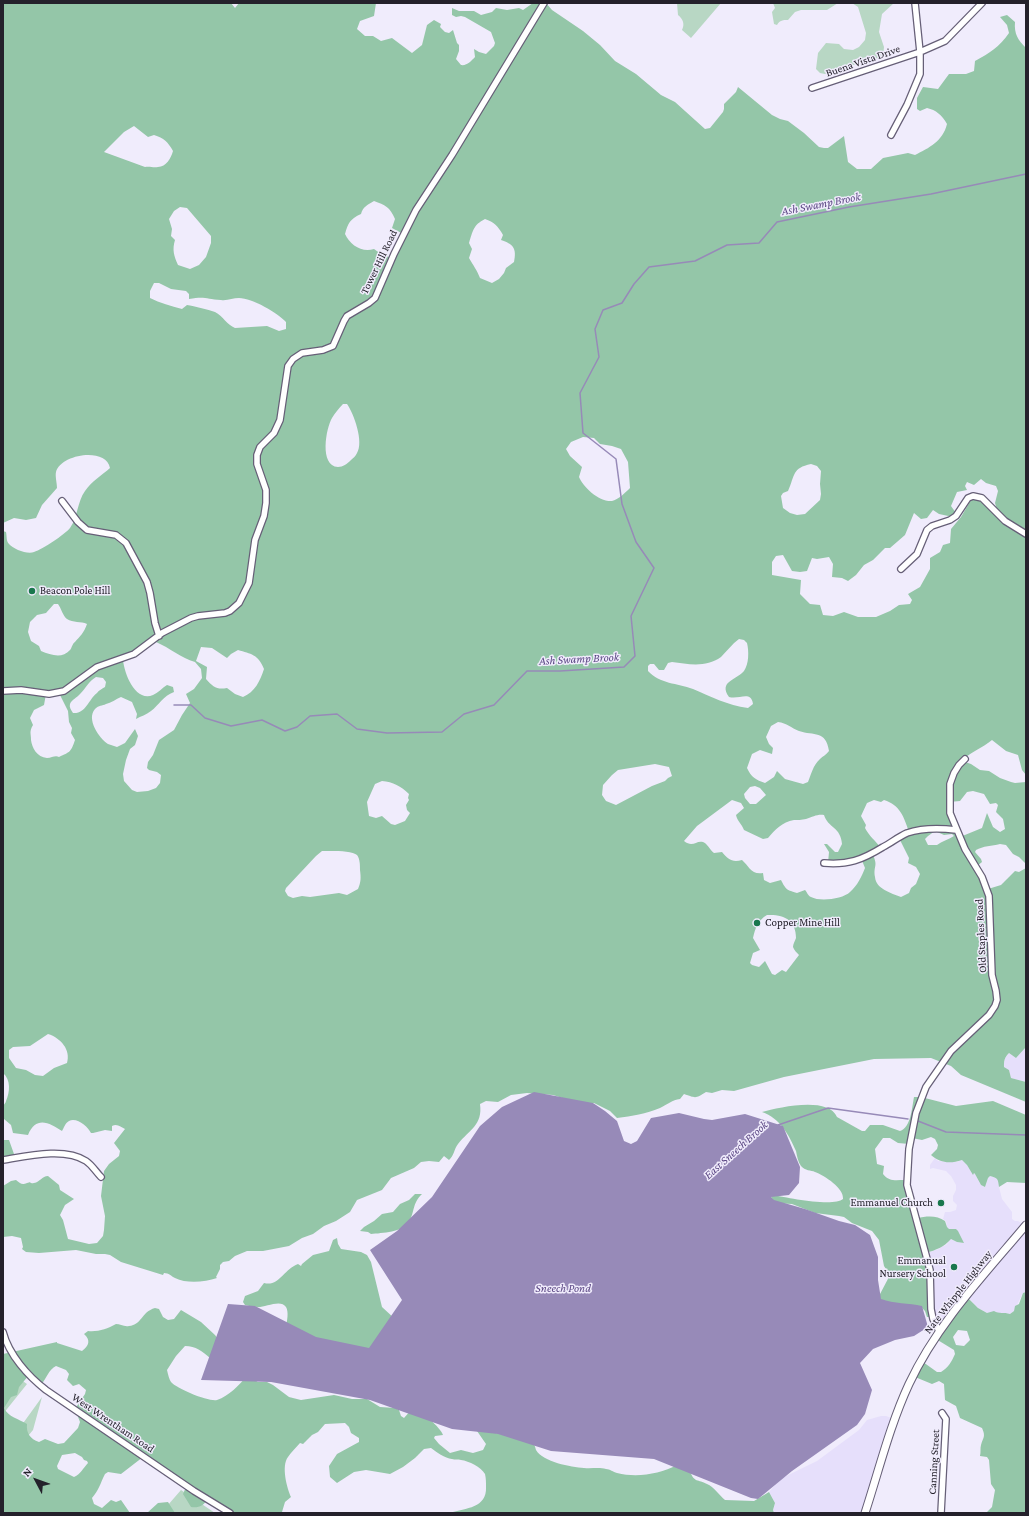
<!DOCTYPE html>
<html>
<head>
<meta charset="utf-8">
<style>
  body { margin:0 }
  #map { position:relative; width:1029px; height:1516px; overflow:hidden; background:#f0ecfc; font-family:"Crimson Pro",serif }
  canvas { display:block }
  .frame { position:absolute; inset:0; border:4px solid #24212b; pointer-events:none }
  .north { position:absolute; left:16px; top:1460px; width:40px; height:40px; -webkit-text-stroke:3px #f0ecfc; paint-order:stroke; rotate:311deg; font-size:11px; font-weight:700; line-height:16px; text-align:center; color:#24212b }
  .north::after { content:''; display:block; margin:auto; width:14px; height:18px; background:#24212b; clip-path:polygon(50% 0,100% 100%,50% 72%,0 100%) }
</style>
</head>
<body>
<div id="map">
<canvas width="1029" height="1516"></canvas>
<div class="frame"></div>
<div class="north">N</div>
</div>
<script>
const c = document.querySelector('canvas').getContext('2d');
c.lineJoin = 'round';
function fill(path, color) { c.fillStyle = color; c.fill(path, 'evenodd'); }
function stroke(path, color, width, dash) { c.strokeStyle = color; c.lineWidth = width; c.lineCap = dash ? 'butt' : 'round'; c.setLineDash(dash || []); c.stroke(path); }
function label(font, color, halo, rows, align = 'center') {
  c.font = font + ' "Crimson Pro",serif'; c.lineWidth = 3; c.setLineDash([]); c.textBaseline = 'middle'; c.strokeStyle = halo; c.fillStyle = color; for (const [text, x, y, turn = 0] of rows) {
    c.save(); c.translate(x, y); c.rotate((+turn || 0) * Math.PI / 180); c.textAlign = isNaN(turn) ? turn : align; if (halo) c.strokeText(text, 0, 0); c.fillText(text, 0, 0); c.restore();
  }
}
const built = new Path2D(`
  M 1026,1047 L 1026,1082 L 1011,1078 L 1009,1070 L 1004,1067 L 1004,1063 L 1005,1058 L 1009,1053 L 1016,1058 Z
  M 935,1158 L 938,1161 L 957,1162 L 962,1160 L 967,1165 L 973,1174 L 974,1173 L 975,1174 L 981,1185 L 985,1187 L 988,1178 L 990,1176 L 997,1178 L 999,1180 L 999,1187 L 1002,1199 L 1012,1212 L 1012,1219 L 1015,1221 L 1018,1221 L 1026,1226 L 1025,1245 L 1026,1245 L 1026,1292 L 1023,1293 L 1014,1311 L 1010,1314 L 1006,1313 L 987,1313 L 978,1308 L 968,1297 L 941,1331 L 932,1319 L 926,1253 L 939,1249 L 941,1247 L 946,1245 L 951,1239 L 957,1242 L 963,1243 L 956,1229 L 949,1229 L 947,1227 L 946,1221 L 943,1219 L 945,1212 L 950,1212 L 956,1210 L 957,1205 L 953,1201 L 953,1196 L 956,1190 L 956,1185 L 951,1176 L 946,1171 L 933,1168 L 930,1169 L 930,1165 Z
  M 881,1416 L 886,1416 L 896,1420 L 867,1513 L 774,1513 L 773,1510 L 775,1503 L 769,1492 L 780,1479 L 817,1461 L 859,1430 L 867,1420 Z`);
const green = new Path2D(`
  M 677,3 L 721,3 L 691,38 L 682,30 C 685,24 683,19 678,15 Z
  M 773,3 L 838,3 L 827,10 L 801,10 L 795,12 L 788,20 C 783,20 780,20 777,25 L 774,24 L 772,12 L 775,8 Z
  M 852,3 L 894,3 L 882,14 L 879,32 L 884,47 L 883,56 L 862,64 L 844,66 L 832,73 L 825,74 L 820,73 L 816,69 L 818,53 L 826,43 L 839,44 L 844,49 L 853,50 L 859,47 L 865,40 L 866,33 L 858,7 Z
  M 3,1365 L 7,1370 L 27,1384 L 3,1414 Z
  M 42,1397 L 33,1430 L 23,1442 L 16,1433 Z
  M 181,1490 L 215,1513 L 161,1513 Z`);
const forest = new Path2D(`
  M 3,3 L 231,3 L 235,8 L 239,3 L 376,3 L 374,16 L 360,21 L 357,29 L 365,36 L 373,36 L 381,41 L 392,38 L 412,53 L 422,45 L 427,25 L 434,20 L 441,24 L 440,27 L 445,32 L 449,33 L 453,30 L 457,43 L 459,45 L 459,51 L 456,59 L 461,65 C 467,66 471,61 475,57 L 474,49 L 479,52 L 486,54 L 494,46 L 495,43 L 491,32 L 465,17 L 461,16 L 456,17 L 452,15 L 452,8 L 459,11 L 474,11 L 481,15 L 492,12 L 496,8 L 507,10 L 519,8 L 523,10 L 533,3 L 546,3 L 552,10 L 583,31 L 600,45 L 615,61 L 636,74 L 661,95 L 675,102 L 705,129 L 710,128 L 723,112 L 724,109 L 724,104 L 736,92 L 738,87 L 772,115 L 780,119 L 788,121 L 804,133 L 819,147 L 824,148 L 828,148 L 844,136 L 848,162 L 857,169 L 871,169 L 883,158 L 908,153 L 915,155 C 929,148 943,141 947,124 C 942,115 936,110 927,108 L 920,111 L 917,109 L 917,98 L 923,87 L 938,89 L 949,74 L 966,74 L 974,71 L 975,61 C 990,53 999,47 1009,33 L 1007,25 L 1000,17 L 1007,15 L 1015,22 C 1014,34 1018,40 1026,48 L 1026,775 L 1022,770 L 1018,755 L 1006,751 L 992,740 C 983,748 968,753 962,761 L 971,764 L 980,770 L 989,771 L 1000,778 L 1011,782 L 1015,783 L 1026,782 L 1026,1047 L 1016,1058 L 1009,1053 C 1004,1058 1004,1061 1004,1067 L 1009,1070 L 1011,1078 L 1026,1082 L 1026,1102 L 961,1075 L 951,1066 L 931,1058 L 874,1059 L 784,1077 L 734,1091 L 722,1090 L 712,1093 L 706,1092 C 695,1099 696,1098 684,1094 L 680,1099 C 672,1100 668,1104 660,1108 C 646,1114 632,1116 617,1118 L 610,1111 L 594,1103 L 578,1103 L 553,1095 L 527,1093 L 511,1095 L 498,1102 L 486,1101 L 480,1104 C 483,1125 469,1130 458,1144 C 454,1149 454,1156 449,1160 L 444,1156 L 439,1162 L 429,1161 L 421,1162 L 414,1168 L 391,1178 L 382,1190 L 357,1200 L 350,1212 L 336,1221 L 324,1226 L 313,1234 L 302,1238 L 289,1246 L 263,1251 L 247,1251 L 235,1256 L 229,1261 L 223,1262 L 220,1265 L 220,1269 L 216,1277 L 217,1278 C 205,1282 187,1284 175,1278 C 171,1276 169,1273 164,1273 L 163,1275 L 121,1262 L 110,1255 L 105,1254 L 96,1254 L 76,1250 L 39,1253 L 26,1252 L 22,1249 L 23,1247 L 21,1238 L 12,1236 L 3,1237 L 3,1186 L 11,1181 L 16,1180 C 21,1184 22,1185 27,1183 C 33,1181 28,1184 34,1183 C 40,1182 42,1176 48,1176 L 59,1185 L 60,1190 L 74,1199 L 65,1205 L 60,1215 L 63,1220 L 68,1239 L 89,1244 L 97,1243 L 103,1236 L 104,1230 L 105,1216 L 101,1196 L 104,1171 L 109,1164 L 119,1156 L 120,1151 L 114,1143 L 125,1129 C 121,1127 117,1123 112,1126 L 112,1131 L 105,1130 L 93,1133 L 91,1133 C 88,1127 77,1117 69,1121 C 65,1123 64,1128 62,1131 C 50,1123 36,1115 28,1135 L 13,1133 L 11,1125 L 4,1119 C 3,1115 2,1110 3,1106 C 4,1104 6,1103 6,1101 C 10,1092 11,1080 3,1073 L 3,531 L 6,532 C 7,536 6,541 9,544 C 13,549 28,555 34,552 C 43,549 64,535 70,528 C 78,517 77,502 85,491 C 91,482 102,475 110,468 C 106,447 61,454 56,472 C 55,476 57,483 57,488 L 42,505 L 36,518 L 26,520 L 14,518 L 3,523 ZM 134,126 L 148,137 L 154,135 C 164,138 168,142 173,151 C 171,158 166,167 158,167 C 153,168 150,166 145,167 L 104,152 L 124,132 ZM 374,201 C 385,205 390,207 395,219 L 392,228 L 403,234 L 391,258 L 381,254 L 374,249 C 362,253 350,245 345,234 C 348,223 350,219 361,214 C 363,207 367,205 374,201 ZM 180,207 L 187,208 L 211,236 L 211,243 L 206,257 L 199,265 L 190,269 L 178,265 C 174,256 172,250 175,240 L 171,236 L 172,229 L 169,219 L 174,211 ZM 485,219 C 494,222 498,226 503,235 L 501,240 C 513,244 517,248 514,262 L 506,268 L 504,273 L 499,279 L 492,283 L 480,278 C 477,270 473,265 469,258 L 472,249 L 469,243 C 473,231 473,225 485,219 ZM 154,283 L 159,283 L 171,289 L 186,291 L 189,294 L 189,299 C 205,296 206,299 221,300 C 227,301 233,298 239,298 C 252,298 278,313 286,322 L 286,329 L 279,331 L 267,326 L 235,328 C 227,325 223,316 215,312 C 210,310 194,306 187,305 L 182,309 C 171,306 160,303 150,298 L 150,291 ZM 343,404 L 347,404 C 354,414 364,442 357,453 C 356,456 353,458 351,460 C 347,464 343,467 338,467 C 319,466 326,428 332,418 C 335,413 339,408 343,404 ZM 583,437 L 594,438 L 600,444 L 612,446 L 621,449 L 628,462 L 630,488 C 626,492 618,500 612,501 C 599,502 583,487 579,477 L 582,467 L 570,456 L 566,449 L 571,442 ZM 811,464 L 817,466 L 821,471 L 820,484 L 821,494 L 820,500 L 805,514 L 797,515 L 790,513 L 783,508 L 781,496 L 783,493 L 788,491 C 795,475 792,468 811,464 ZM 981,479 L 986,483 L 996,486 L 998,491 L 995,503 L 998,513 C 990,507 982,497 971,500 L 961,517 L 951,529 L 950,543 L 943,545 L 940,552 L 930,558 L 930,569 L 920,587 L 908,594 L 912,600 L 910,604 L 899,605 L 890,611 L 876,617 L 858,617 L 844,612 L 833,616 L 823,615 L 820,605 L 810,604 L 800,594 L 801,580 L 772,575 L 772,562 L 776,556 L 783,555 L 792,571 L 800,572 L 807,571 L 812,558 L 817,559 L 829,557 L 833,564 L 832,577 L 842,578 L 848,581 L 856,575 L 864,565 L 873,560 L 885,548 L 890,548 L 905,535 L 914,513 L 921,519 L 927,518 L 933,510 L 939,514 L 953,517 L 956,513 L 951,506 L 957,492 L 967,490 L 965,486 L 967,482 L 974,485 ZM 54,604 L 58,604 C 61,608 63,616 67,619 C 73,623 81,621 87,624 C 84,633 80,636 75,642 C 72,644 72,648 70,650 C 62,659 51,655 41,651 L 39,646 L 31,641 L 28,632 L 30,622 L 37,615 L 46,613 ZM 739,639 L 744,640 L 747,643 C 749,651 749,664 744,671 C 737,680 718,681 729,697 C 739,700 751,690 753,704 L 748,708 C 727,705 712,697 693,689 C 677,683 660,684 648,671 L 648,666 L 650,664 L 654,664 L 659,670 L 664,670 L 668,663 L 672,662 C 688,664 706,668 721,657 C 727,651 732,644 739,639 ZM 156,642 C 170,648 181,658 195,662 L 201,669 L 202,678 L 194,689 L 186,694 L 190,703 L 182,715 L 174,730 L 159,740 L 153,755 L 148,762 L 147,768 L 149,770 L 157,772 L 161,775 L 160,783 L 156,788 L 148,791 L 137,792 L 132,790 L 124,781 L 123,774 L 126,760 L 130,749 L 135,745 L 138,736 L 135,729 L 125,743 L 117,747 C 114,746 111,745 108,744 C 99,738 86,719 95,709 C 99,705 102,706 106,704 C 111,703 116,699 121,697 L 132,702 L 137,714 L 136,719 C 141,716 146,715 151,711 C 159,705 163,696 174,692 L 173,687 L 167,685 C 162,688 158,693 153,695 C 135,703 123,671 123,658 L 148,643 ZM 201,647 L 212,648 L 227,658 L 231,654 L 238,650 C 251,654 258,654 264,669 C 260,681 255,692 243,697 L 235,694 L 227,688 C 217,690 213,687 206,679 L 207,667 L 196,661 ZM 96,677 L 103,678 L 106,682 L 105,687 C 102,689 99,690 97,693 C 88,700 86,714 73,713 C 71,710 69,707 70,704 C 72,699 77,698 80,694 C 86,688 89,681 96,677 ZM 59,693 L 68,711 L 69,722 L 72,728 L 71,733 L 75,740 C 71,752 70,752 59,757 C 55,755 52,758 47,758 C 37,757 32,748 31,740 C 31,733 29,732 33,725 L 30,718 L 34,710 L 44,705 L 46,694 ZM 778,722 C 787,723 791,728 799,731 C 814,736 826,730 829,751 C 826,755 823,756 820,759 C 813,765 811,775 808,782 L 803,784 L 785,779 L 777,771 L 774,777 L 765,783 C 756,780 751,777 747,768 L 752,754 L 760,750 L 772,754 L 773,748 L 769,744 L 766,737 L 771,726 ZM 655,764 L 669,767 L 672,776 L 668,778 L 665,781 L 652,786 L 616,805 L 606,801 L 602,795 L 603,785 L 612,775 L 618,770 ZM 382,781 C 393,782 401,786 409,794 L 408,798 L 409,800 L 406,805 L 407,810 L 410,813 L 405,821 L 395,825 L 391,824 L 382,816 L 376,818 L 369,816 L 367,802 L 375,784 ZM 755,786 L 760,788 L 766,795 L 756,804 L 750,804 L 745,798 L 744,794 L 750,787 ZM 973,791 L 984,794 L 990,804 L 996,803 L 998,805 L 996,812 L 1003,819 L 1005,829 L 1000,832 L 993,827 L 987,813 L 982,828 L 960,837 L 949,802 L 960,801 L 967,792 ZM 732,800 L 741,803 L 744,808 L 736,815 C 737,821 742,824 744,830 L 763,839 L 768,838 C 775,830 782,822 794,820 C 797,820 802,820 806,819 C 813,817 817,814 824,815 C 828,828 841,827 842,844 L 838,852 L 835,852 L 827,844 L 824,844 L 829,852 L 828,863 L 861,858 L 865,868 C 862,876 857,886 850,892 C 843,899 820,902 811,897 C 808,896 807,892 805,890 L 797,893 C 787,890 786,890 781,880 L 770,883 L 764,880 L 763,873 C 751,875 749,866 742,860 C 732,863 728,859 722,852 L 714,853 C 710,850 707,843 703,842 C 696,840 693,848 684,841 L 697,826 ZM 874,800 L 881,802 L 884,800 C 900,805 904,817 909,832 L 899,838 L 909,858 L 908,863 L 916,867 L 920,874 L 916,884 L 911,888 L 909,893 L 901,897 C 891,893 876,889 875,877 C 873,865 879,867 872,853 L 880,847 C 875,840 869,836 865,828 L 866,825 L 861,816 L 867,803 ZM 935,831 L 944,835 L 952,834 L 954,836 C 948,840 942,841 937,845 L 928,845 L 925,839 L 928,836 ZM 1000,844 L 1006,845 L 1013,854 L 1019,857 L 1026,864 L 1026,868 L 1019,872 L 1015,871 L 1001,885 L 988,889 L 977,866 L 982,862 L 981,859 L 975,852 L 976,850 C 983,846 992,846 1000,844 ZM 322,851 C 329,851 352,850 357,855 C 360,859 360,865 360,870 C 361,878 361,882 358,889 L 347,895 L 339,893 L 310,897 L 302,896 L 293,898 L 288,896 L 285,891 L 286,888 L 316,856 ZM 767,915 C 784,914 796,920 796,938 C 795,941 793,944 793,947 C 794,950 797,953 799,955 L 786,972 L 782,970 L 775,975 L 772,974 L 765,961 L 759,967 L 752,965 L 750,963 L 753,953 L 760,950 L 753,938 C 755,929 758,920 767,915 ZM 48,1034 C 61,1038 71,1050 67,1063 L 54,1068 L 43,1076 L 35,1075 L 26,1070 L 16,1068 L 9,1058 L 9,1050 L 13,1047 L 30,1046 Z
  M 914,1097 L 921,1097 L 956,1106 L 993,1101 L 1026,1115 L 1026,1183 L 1007,1182 L 999,1187 C 998,1179 998,1178 990,1176 L 988,1178 L 985,1187 L 981,1185 L 975,1174 L 974,1173 L 973,1175 L 967,1165 L 962,1160 C 950,1164 940,1163 931,1155 L 937,1149 L 938,1145 L 935,1139 L 931,1137 L 922,1140 L 912,1138 L 909,1144 L 898,1143 L 890,1138 L 883,1138 L 875,1149 L 877,1164 L 884,1166 L 883,1174 C 889,1182 896,1180 905,1180 L 917,1218 C 927,1216 937,1215 945,1221 L 947,1227 L 949,1229 L 956,1229 L 958,1231 L 964,1243 L 957,1242 L 951,1239 C 944,1247 936,1250 926,1253 L 932,1319 L 929,1317 L 927,1317 L 925,1311 L 921,1307 L 894,1307 L 879,1299 L 879,1296 L 890,1275 L 884,1266 L 879,1240 L 872,1231 L 852,1223 L 844,1217 L 839,1216 L 815,1213 L 792,1204 L 775,1203 L 771,1197 L 774,1195 C 787,1198 834,1207 843,1199 C 844,1188 825,1176 815,1172 C 811,1170 805,1171 801,1166 C 798,1162 797,1156 796,1151 C 789,1135 780,1118 762,1112 C 779,1107 829,1096 837,1117 L 862,1131 L 865,1131 L 870,1125 L 883,1125 L 900,1131 C 911,1128 912,1107 914,1097 Z
  M 3,1140 L 9,1140 L 14,1154 L 12,1158 L 3,1159 Z
  M 415,1194 L 422,1194 C 412,1204 415,1211 409,1222 C 403,1232 382,1233 371,1234 L 368,1232 L 360,1231 L 364,1227 L 374,1221 L 382,1214 L 393,1212 L 400,1204 L 409,1200 Z
  M 337,1238 L 338,1244 L 341,1249 L 361,1252 L 367,1255 L 371,1262 L 382,1307 L 395,1319 L 372,1363 L 286,1327 C 287,1321 289,1312 286,1307 C 281,1299 266,1307 258,1307 C 254,1307 249,1306 245,1305 L 243,1302 L 245,1296 L 258,1291 L 264,1283 C 279,1287 284,1269 298,1264 L 301,1266 L 302,1264 L 313,1255 L 329,1251 L 333,1240 Z
  M 1026,1292 L 1026,1513 L 986,1513 L 992,1507 L 995,1490 L 991,1484 L 989,1460 L 987,1457 L 980,1456 C 981,1452 980,1448 981,1445 C 983,1437 986,1437 982,1428 L 960,1418 L 956,1406 L 945,1400 L 944,1384 L 939,1381 L 932,1384 L 915,1377 L 923,1362 L 937,1372 L 941,1372 C 948,1368 952,1361 955,1354 L 954,1350 L 936,1339 L 967,1297 L 978,1308 L 987,1313 L 994,1311 C 999,1314 1004,1312 1010,1314 L 1014,1311 L 1015,1306 L 1019,1304 L 1023,1293 ZM 958,1330 L 967,1331 L 970,1340 L 964,1346 L 956,1345 L 953,1337 Z
  M 155,1308 L 159,1309 L 163,1317 L 168,1320 L 174,1319 L 181,1310 L 201,1322 L 215,1335 L 221,1343 L 210,1358 C 202,1351 196,1346 185,1346 L 176,1356 L 167,1370 C 168,1374 169,1379 171,1382 C 177,1389 209,1402 217,1400 C 229,1396 239,1385 247,1376 L 258,1382 L 267,1382 L 273,1385 L 289,1397 L 301,1400 L 334,1395 L 352,1399 L 367,1399 L 380,1407 L 395,1408 L 399,1410 L 401,1416 L 404,1418 L 412,1409 C 420,1409 441,1428 443,1435 L 435,1436 L 434,1438 L 439,1444 L 450,1453 L 461,1450 L 473,1453 L 483,1450 L 486,1444 L 477,1431 L 477,1429 L 533,1441 C 534,1443 535,1447 536,1450 C 543,1462 571,1467 584,1468 C 591,1469 599,1467 606,1469 C 610,1469 613,1472 617,1473 C 637,1478 660,1474 677,1465 L 690,1471 C 694,1483 698,1479 707,1484 C 714,1487 719,1495 725,1500 L 754,1501 L 769,1492 L 775,1503 L 773,1510 L 774,1513 L 450,1513 C 466,1508 487,1508 486,1487 C 486,1483 486,1478 485,1474 C 481,1467 469,1461 461,1460 C 458,1459 455,1460 452,1459 C 445,1458 436,1452 431,1448 L 424,1449 L 415,1458 L 403,1467 L 390,1474 L 366,1470 L 354,1472 L 337,1483 L 330,1477 L 329,1466 L 337,1454 L 359,1442 L 359,1438 L 351,1433 L 349,1427 L 345,1423 L 325,1424 L 318,1432 L 312,1435 L 303,1444 L 300,1443 C 296,1448 291,1452 288,1457 C 281,1466 287,1488 291,1497 L 285,1502 L 282,1512 L 279,1513 L 223,1513 L 224,1510 L 207,1500 C 203,1506 199,1508 191,1507 L 183,1494 L 186,1487 L 143,1457 L 121,1474 L 108,1472 L 105,1474 C 100,1484 99,1490 92,1498 L 94,1504 L 102,1508 L 111,1500 L 116,1502 L 121,1500 L 130,1513 L 3,1513 L 3,1354 L 57,1342 L 57,1343 L 82,1351 C 89,1346 91,1340 84,1334 L 88,1331 C 98,1332 107,1329 116,1324 C 120,1324 124,1327 129,1326 C 142,1325 141,1312 155,1308 ZM 56,1366 L 66,1370 L 69,1374 L 67,1380 L 73,1386 L 79,1384 L 86,1390 L 85,1394 L 75,1409 L 80,1422 L 78,1428 L 64,1443 L 58,1444 L 45,1439 L 39,1442 C 30,1439 26,1433 27,1424 C 19,1419 8,1417 4,1408 L 11,1397 L 17,1395 L 19,1387 L 29,1375 L 41,1385 C 46,1379 49,1369 56,1366 ZM 75,1453 L 82,1457 L 84,1460 L 87,1461 L 88,1463 C 83,1468 81,1474 74,1477 L 58,1469 L 57,1466 L 62,1455 Z
  M 168,1502 L 175,1513 L 147,1513 L 158,1503 Z`);
const water = new Path2D(`
  M 534,1092 L 593,1103 L 605,1111 L 617,1121 L 624,1141 L 631,1144 L 637,1141 L 651,1118 L 679,1113 L 704,1119 L 712,1120 L 745,1114 L 783,1126 L 800,1167 L 799,1183 L 789,1195 L 771,1197 L 774,1200 L 805,1209 L 839,1221 L 855,1225 L 870,1235 L 878,1257 L 878,1280 L 881,1299 C 894,1304 909,1303 922,1306 L 928,1327 L 914,1336 L 895,1340 L 873,1349 L 860,1363 L 872,1390 L 865,1414 L 857,1425 L 792,1471 L 758,1499 L 751,1498 L 654,1459 L 551,1451 L 498,1434 L 452,1429 L 370,1400 L 271,1382 L 201,1380 L 228,1304 L 255,1306 L 316,1337 L 369,1348 L 402,1300 L 370,1250 L 397,1231 L 432,1197 L 480,1126 L 502,1107 Z`);
const stream = new Path2D(`
  M 174,705 L 191,705 L 205,718 L 231,726 L 262,720 L 285,731 L 297,727 L 310,716 L 337,714 L 357,729 L 387,733 L 442,732 L 464,714 L 494,705 L 527,671 L 560,671 L 624,667 L 635,656 L 631,616 L 654,568 L 636,542 L 622,504 L 616,459 L 583,433 L 580,393 L 599,357 L 595,329 L 603,310 L 622,303 L 634,284 L 649,267 L 695,261 L 727,245 L 759,243 L 777,222 L 849,207 L 931,194 L 1026,174
  M 918,1121 L 946,1132 L 1026,1135
  M 778,1125 L 828,1108 L 908,1119`);
const minor = new Path2D(`
  M 812,88 L 920,52 L 945,41 L 982,3
  M 891,135 L 907,105 L 920,74 L 920,52 L 915,3
  M 62,501 L 78,522 L 87,530 L 116,535 L 126,543 L 147,582 L 150,593 L 155,623 L 159,636
  M 901,569 L 917,554 L 927,530 L 932,526 L 950,520 L 956,516 L 968,498 L 973,496 L 982,498 L 1005,521 L 1026,534
  M 3,691 L 21,690 L 49,694 L 64,691 L 97,667 L 134,654 L 162,633 L 191,618 L 198,616 L 225,613 L 230,611 L 239,603 L 249,583 L 255,540 L 264,516 L 266,503 L 266,490 L 257,464 L 257,455 L 260,447 L 274,433 L 280,420 L 288,366 L 293,359 L 302,353 L 323,350 L 333,346 L 344,321 L 347,316 L 369,303 L 375,298 L 394,254 L 416,210 L 452,155 L 544,3
  M 824,863 C 848,865 862,860 883,847 C 891,843 898,837 907,833 C 922,828 940,828 956,830
  M 3,1160 C 27,1156 65,1147 86,1161 C 92,1165 96,1172 101,1177
  M 939,1331 L 933,1319 L 931,1309 L 930,1270 L 907,1185 L 909,1149 L 916,1113 L 926,1087 L 951,1051 L 989,1015 L 995,1006 L 997,1000 L 996,991 L 992,975 L 989,896 L 982,877 L 965,849 L 950,813 L 950,784 L 954,773 L 959,765 L 965,759
  M 3,1332 C 9,1355 28,1376 46,1390 L 194,1491 L 230,1513
  M 941,1513 L 946,1419 L 942,1413`);
const major = new Path2D(`
  M 865,1513 C 879,1470 890,1425 909,1384 C 937,1324 984,1275 1026,1225`);
const markers = [
  [32,591,4,"#19774d"],
  [757,923,4,"#19774d"],
  [941,1203,4,"#19774d"],
  [954,1267,4,"#19774d"]
];
const streetNames = [
  ["Buena Vista Drive",863,61,-19],
  ["Tower Hill Road",379,262,-64],
  ["Old Staples Road",981,936,-93],
  ["Nate Whipple Highway",958,1292,-52],
  ["West Wrentham Road",113,1423,34],
  ["Canning Street",934,1462,-87]
];
const poiNames = [
  ["Beacon Pole Hill",40,591],
  ["Copper Mine Hill",765,923],
  ["Emmanuel Church",933,1203,"right"],
  ["Emmanual",946,1261,"right"],
  ["Nursery School",946,1274,"right"]
];
const waterNames = [
  ["Ash Swamp Brook",821,204,-11],
  ["Ash Swamp Brook",579,659,-3],
  ["East Sneech Brook",736,1150,-42],
  ["Sneech Pond",563,1288]
];
fill(built, '#e6dffb');
fill(green, '#b8d7c4');
fill(forest, '#94c6a8');
fill(water, '#978ab8');
stroke(stream, '#978ab8', 1.5);
stroke(minor, '#665f77', 8);
stroke(major, '#665f77', 9);
stroke(minor, '#fff', 5.5);
stroke(major, '#fff', 7);
for (const [x, y, r, color] of markers) { const dot = new Path2D(); dot.arc(x, y, r, 0, 2 * Math.PI); c.fillStyle = color; c.fill(dot); stroke(dot, '#f0ecfc', 1.5); }
label('11px', '#24212b', '#f0ecfc', streetNames);
label('11px', '#24212b', '#f0ecfc', poiNames, 'left');
label('italic 12px', '#5a4683', '#f0ecfc', waterNames);
</script>
</body>
</html>
